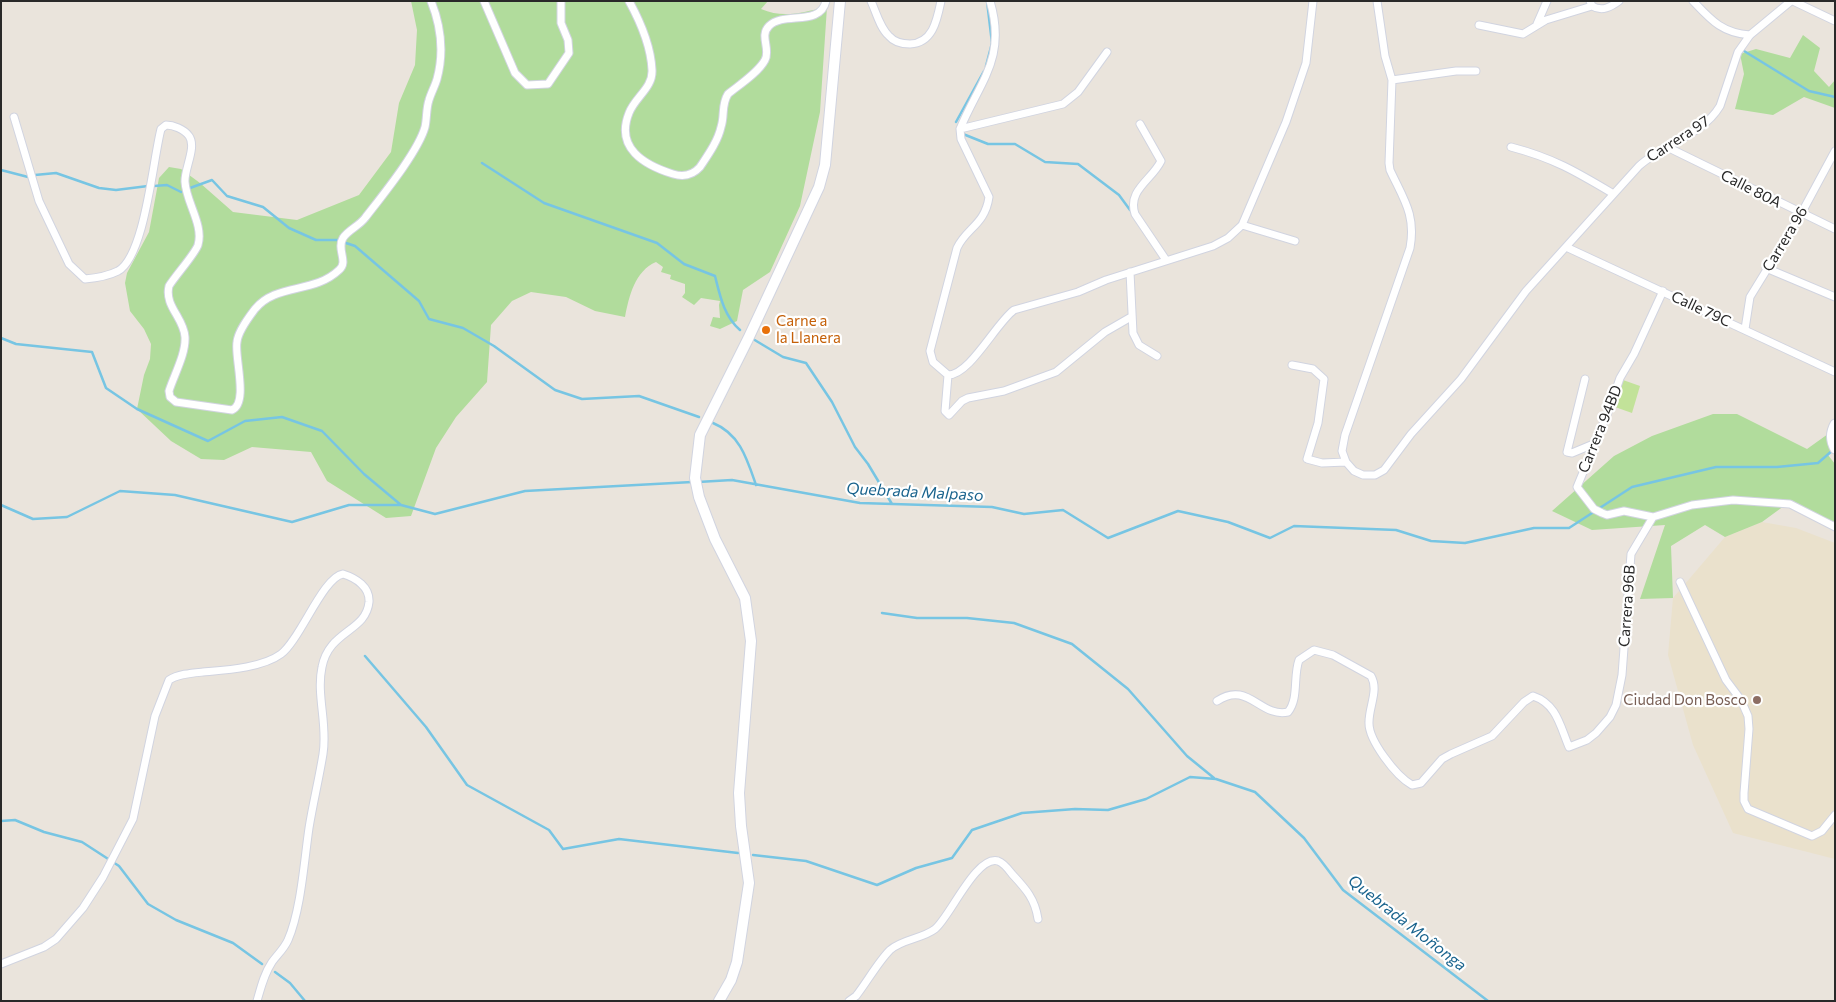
<!DOCTYPE html>
<html>
<head>
<meta charset="utf-8">
<style>
  body { margin:0 }
  #map { position:relative; width:1836px; height:1002px; overflow:hidden; background:#eae4dc; font-family:Commissioner,sans-serif }
  canvas { display:block }
  .frame { position:absolute; inset:0; border:2px solid #292929; pointer-events:none }
</style>
</head>
<body>
<div id="map">
<canvas width="1836" height="1002"></canvas>
<div class="frame"></div>
</div>
<script>
const c = document.querySelector('canvas').getContext('2d');
c.lineJoin = 'round';
function fill(path, color) { c.fillStyle = color; c.fill(path, 'evenodd'); }
function stroke(path, color, width, dash) { c.strokeStyle = color; c.lineWidth = width; c.lineCap = dash ? 'butt' : 'round'; c.setLineDash(dash || []); c.stroke(path); }
function label(font, color, halo, rows, align = 'center') {
  c.font = font + ' Commissioner,sans-serif'; c.lineWidth = 4.5; c.setLineDash([]); c.textBaseline = 'middle'; c.strokeStyle = halo; c.fillStyle = color; for (const [text, x, y, turn = 0] of rows) {
    c.save(); c.translate(x, y); c.rotate((+turn || 0) * Math.PI / 180); c.textAlign = isNaN(turn) ? turn : align; if (halo) c.strokeText(text, 0, 0); c.fillText(text, 0, 0); c.restore();
  }
}
const education = new Path2D(`
  M 1762,522 L 1796,528 L 1835,543 L 1835,859 L 1733,833 L 1693,745 L 1668,655 L 1673,598 L 1725,537 Z`);
const green = new Path2D(`
  M 411,1 L 768,1 L 761,9 C 784,19 803,12 827,7 L 820,112 L 800,206 L 770,272 L 743,290 L 737,321 L 720,329 L 710,326 L 713,317 L 720,318 L 719,305 L 720,301 L 701,298 L 694,305 L 682,297 L 685,293 L 685,284 L 670,279 L 671,275 L 661,272 L 663,267 L 656,262 C 635,271 629,296 625,317 L 595,311 L 566,297 L 531,292 L 512,301 L 491,325 L 487,382 L 456,417 L 436,448 L 411,516 L 386,518 L 327,481 L 311,452 L 252,447 L 224,460 L 201,459 L 171,441 L 137,409 L 144,375 L 150,359 L 151,344 L 144,329 L 130,311 L 125,283 L 127,273 L 149,232 L 159,178 L 169,167 L 181,169 L 200,183 L 233,212 L 297,220 L 359,195 L 391,152 L 399,103 L 415,65 L 417,30 Z
  M 1803,35 L 1820,48 L 1814,71 L 1829,87 L 1835,80 L 1835,108 L 1804,97 L 1773,115 L 1735,109 L 1744,74 L 1740,54 L 1756,49 L 1790,58 Z
  M 1713,414 L 1737,414 L 1807,449 L 1835,429 L 1835,449 L 1828,455 L 1835,464 L 1835,522 L 1788,503 L 1762,522 L 1725,537 L 1705,525 L 1671,546 L 1673,598 L 1640,599 L 1665,525 L 1592,530 L 1552,511 L 1614,456 L 1652,436 Z`);
const pitch = new Path2D(`
  M 1623,380 L 1640,386 L 1632,413 L 1615,407 Z`);
const stream = new Path2D(`
  M 1744,51 L 1809,91 L 1835,97
  M 986,66 L 992,43 L 987,1
  M 956,122 L 984,71
  M 963,134 L 988,144 L 1015,144 L 1045,162 L 1078,164 L 1119,195 L 1130,210
  M 482,163 L 544,203 L 657,243 L 684,264 L 715,276 C 720,296 724,316 740,330
  M 1,170 L 28,177
  M 35,175 L 56,173 L 99,188 L 116,190 L 148,186
  M 154,186 L 167,185 L 181,192
  M 190,188 L 212,180 L 227,196 L 263,207 L 289,228 L 316,240 L 339,240
  M 343,242 L 355,246 L 419,301 L 429,319 L 463,328 L 494,346 L 555,390 L 582,399 L 639,396 L 699,417
  M 1,338 L 16,344 L 92,352 L 106,388 L 137,409 L 208,441 L 245,421 L 282,417 L 322,431 L 364,474 L 401,505 L 435,514 L 525,491 L 692,482
  M 753,339 L 783,357 L 806,363 L 832,402 L 855,447 L 868,464 L 892,504
  M 713,423 C 740,434 747,459 756,485
  M 698,482 L 732,480 L 860,503 L 992,507 L 1024,514 L 1063,510 L 1108,538 L 1178,511 L 1228,522 L 1270,538 L 1294,526 L 1396,530 L 1431,541 L 1465,543 L 1534,528 L 1569,528 L 1632,487 L 1716,467 L 1777,467 L 1818,463 L 1833,450
  M 1,505 L 33,519 L 67,517 L 120,491 L 175,495 L 292,522 L 349,505 L 400,505
  M 882,613 L 917,618 L 967,618 L 1014,623 L 1072,644 L 1128,689 L 1187,756 L 1214,778
  M 365,656 L 426,727 L 467,785 L 549,830 L 563,849 L 619,839 L 738,853
  M 1,821 L 15,820 L 44,832 L 82,842 L 119,866 L 148,904 L 176,920 L 233,943 L 262,964
  M 753,855 L 806,861 L 877,885 L 916,868 L 952,858 L 972,830 L 1022,813 L 1075,809 L 1108,810 L 1146,799 L 1190,777 L 1216,779 L 1255,792 L 1304,838 L 1343,890 L 1488,1001
  M 275,972 L 290,983 L 305,1001`);
const minor = new Path2D(`
  M 484,1 L 515,73 L 527,85 L 548,84 L 569,53 L 568,40 L 561,23 L 561,1
  M 629,1 C 640,21 651,47 652,70 C 653,88 635,97 629,113 C 615,148 644,165 673,174 C 683,177 692,176 700,167 C 708,155 718,141 721,127 C 725,115 721,105 728,94 C 739,85 758,73 765,60 C 771,49 759,36 769,26 C 784,11 820,27 826,1
  M 871,1 C 876,12 880,28 889,36 C 894,42 902,44 910,44 C 933,43 937,20 941,1
  M 990,1 C 1007,58 980,81 960,129 L 961,139 L 989,197 C 985,225 966,228 957,248 L 930,351 L 933,362 L 948,375 C 970,375 996,323 1014,310 L 1078,292 L 1106,280 L 1213,246 L 1228,238 L 1242,225 L 1286,122 L 1306,63 L 1313,1
  M 1377,1 L 1385,56 L 1392,80 L 1389,163 L 1390,170 C 1404,200 1416,215 1410,248 L 1345,435 L 1342,451 L 1346,462 L 1354,471 L 1363,475 L 1375,475 L 1384,470 L 1411,434 L 1461,379 L 1526,291 L 1639,166 C 1664,143 1702,136 1720,106 L 1738,52 L 1750,35 L 1791,1
  M 1590,1 L 1592,6 C 1602,12 1611,7 1619,1
  M 1693,1 C 1711,20 1722,33 1750,35
  M 1793,1 L 1835,21
  M 1537,24 L 1547,1
  M 1479,25 L 1523,34 L 1546,20 L 1592,6
  M 1392,80 L 1456,71 L 1476,71
  M 14,117 L 39,201 L 69,264 L 85,279 C 96,278 108,276 118,271 C 145,256 153,159 161,129 L 166,125 C 173,125 184,129 189,136 C 197,147 184,169 185,182 C 186,202 204,225 198,245 C 195,254 175,276 169,286 C 164,306 184,318 185,337 C 186,354 174,375 169,391 L 170,397 L 176,402 L 232,410 C 249,403 234,356 237,342 C 238,331 249,317 255,309 C 276,283 314,294 339,270 C 349,262 336,249 343,238 C 348,230 359,226 365,218 C 382,196 418,152 425,127 C 427,118 426,109 429,100 C 431,93 435,86 437,79 C 444,53 441,26 431,1
  M 1140,124 L 1161,161 C 1152,180 1127,190 1135,214 L 1166,260
  M 960,129 L 1063,104 L 1078,92 L 1107,52
  M 1511,147 C 1553,158 1575,171 1612,193
  M 1667,147 L 1835,229
  M 1242,225 L 1295,241
  M 1566,247 L 1835,372
  M 1766,268 L 1835,297
  M 1130,272 L 1133,333 L 1139,345 L 1157,356
  M 1745,329 L 1750,297 L 1801,214 L 1835,151
  M 1292,365 L 1313,369 L 1324,379 L 1318,423 L 1307,459 L 1322,463 L 1346,462
  M 948,375 L 945,411 L 949,415 L 962,401 L 968,398 L 1004,391 L 1056,372 L 1105,332 L 1131,317
  M 1585,379 L 1567,452 L 1572,453 L 1596,443
  M 1653,517 L 1624,511 L 1607,515 L 1602,513 L 1594,509 L 1577,487 L 1610,407 L 1620,378 L 1634,354 L 1663,291
  M 1680,582 L 1726,680 L 1741,700 L 1748,716 L 1749,729 L 1744,793 L 1744,801 L 1748,809 L 1812,836 L 1822,831 L 1835,815
  M 1217,701 C 1248,680 1260,718 1288,712 C 1299,699 1293,676 1299,660 L 1314,650 L 1333,655 L 1371,676 C 1379,690 1369,706 1369,722 C 1368,740 1396,776 1412,785 L 1421,783 L 1442,759 L 1451,754 L 1492,736 L 1524,702 L 1533,696 C 1557,704 1560,726 1569,747 L 1587,740 L 1596,733 L 1610,717 L 1616,705 L 1622,675 L 1631,554 L 1653,517 L 1692,505 L 1733,500 L 1790,504 L 1835,527
  M 1,964 L 44,947 L 56,939 L 83,908 L 103,877 L 133,819 L 155,716 L 169,680 C 178,674 192,673 203,672 C 225,670 262,668 281,654 C 300,640 323,577 343,574 C 356,578 370,587 369,602 C 366,632 329,630 322,667 C 316,695 328,725 323,754 C 319,779 313,803 309,828 C 304,862 301,910 288,940 C 284,949 277,955 272,962 C 264,974 261,987 257,1001
  M 849,1001 L 856,996 C 867,982 878,962 890,950 C 902,939 922,939 935,929 C 950,917 976,855 998,861 C 1004,863 1009,870 1012,874 C 1026,889 1035,899 1038,919`);
const tertiary = new Path2D(`
  M 1835,424 C 1830,433 1830,440 1835,449`);
const secondary = new Path2D(`
  M 719,1001 L 731,980 L 737,962 L 749,883 L 741,826 L 739,793 L 751,641 L 745,598 L 715,539 L 699,497 L 695,478 L 700,435 L 748,339 L 819,187 L 825,165 L 840,1`);
const markers = [
  [766,330,5,"#e8710a"],
  [1757,700,5,"#8d6e63"]
];
const streetNames = [
  ["Carrera 97",1678,139,-33],
  ["Calle 80A",1751,189,27],
  ["Carrera 96",1785,239,-59],
  ["Calle 79C",1701,309,25],
  ["Carrera 94BD",1600,429,-68],
  ["Carrera 96B",1627,606,-86]
];
const foodNames = [
  ["Carne a",776,321],
  ["la Llanera",776,338]
];
const educationNames = [
  ["Ciudad Don Bosco",1747,700]
];
const waterNames = [
  ["Quebrada Malpaso",915,492,3],
  ["Quebrada Moñonga",1407,923,38]
];
fill(education, '#eae1cc');
fill(green, '#b1dc9c');
fill(pitch, '#c2e299');
stroke(stream, '#77c5e3', 2.5);
stroke(minor, '#d1d4e0', 9);
stroke(tertiary, '#d1d4e0', 11);
stroke(secondary, '#d1d4e0', 12);
stroke(minor, '#fff', 7);
stroke(tertiary, '#fff', 9);
stroke(secondary, '#fff', 10);
for (const [x, y, r, color] of markers) { const dot = new Path2D(); dot.arc(x, y, r, 0, 2 * Math.PI); c.fillStyle = color; c.fill(dot); stroke(dot, '#fff', 2); }
label('15px', '#292929', '#fff', streetNames);
label('15px', '#c56008', '#fff', foodNames, 'left');
label('15px', '#785e54', '#fff', educationNames, 'right');
label('italic 16px', '#19638d', '#fff', waterNames);
</script>
</body>
</html>
